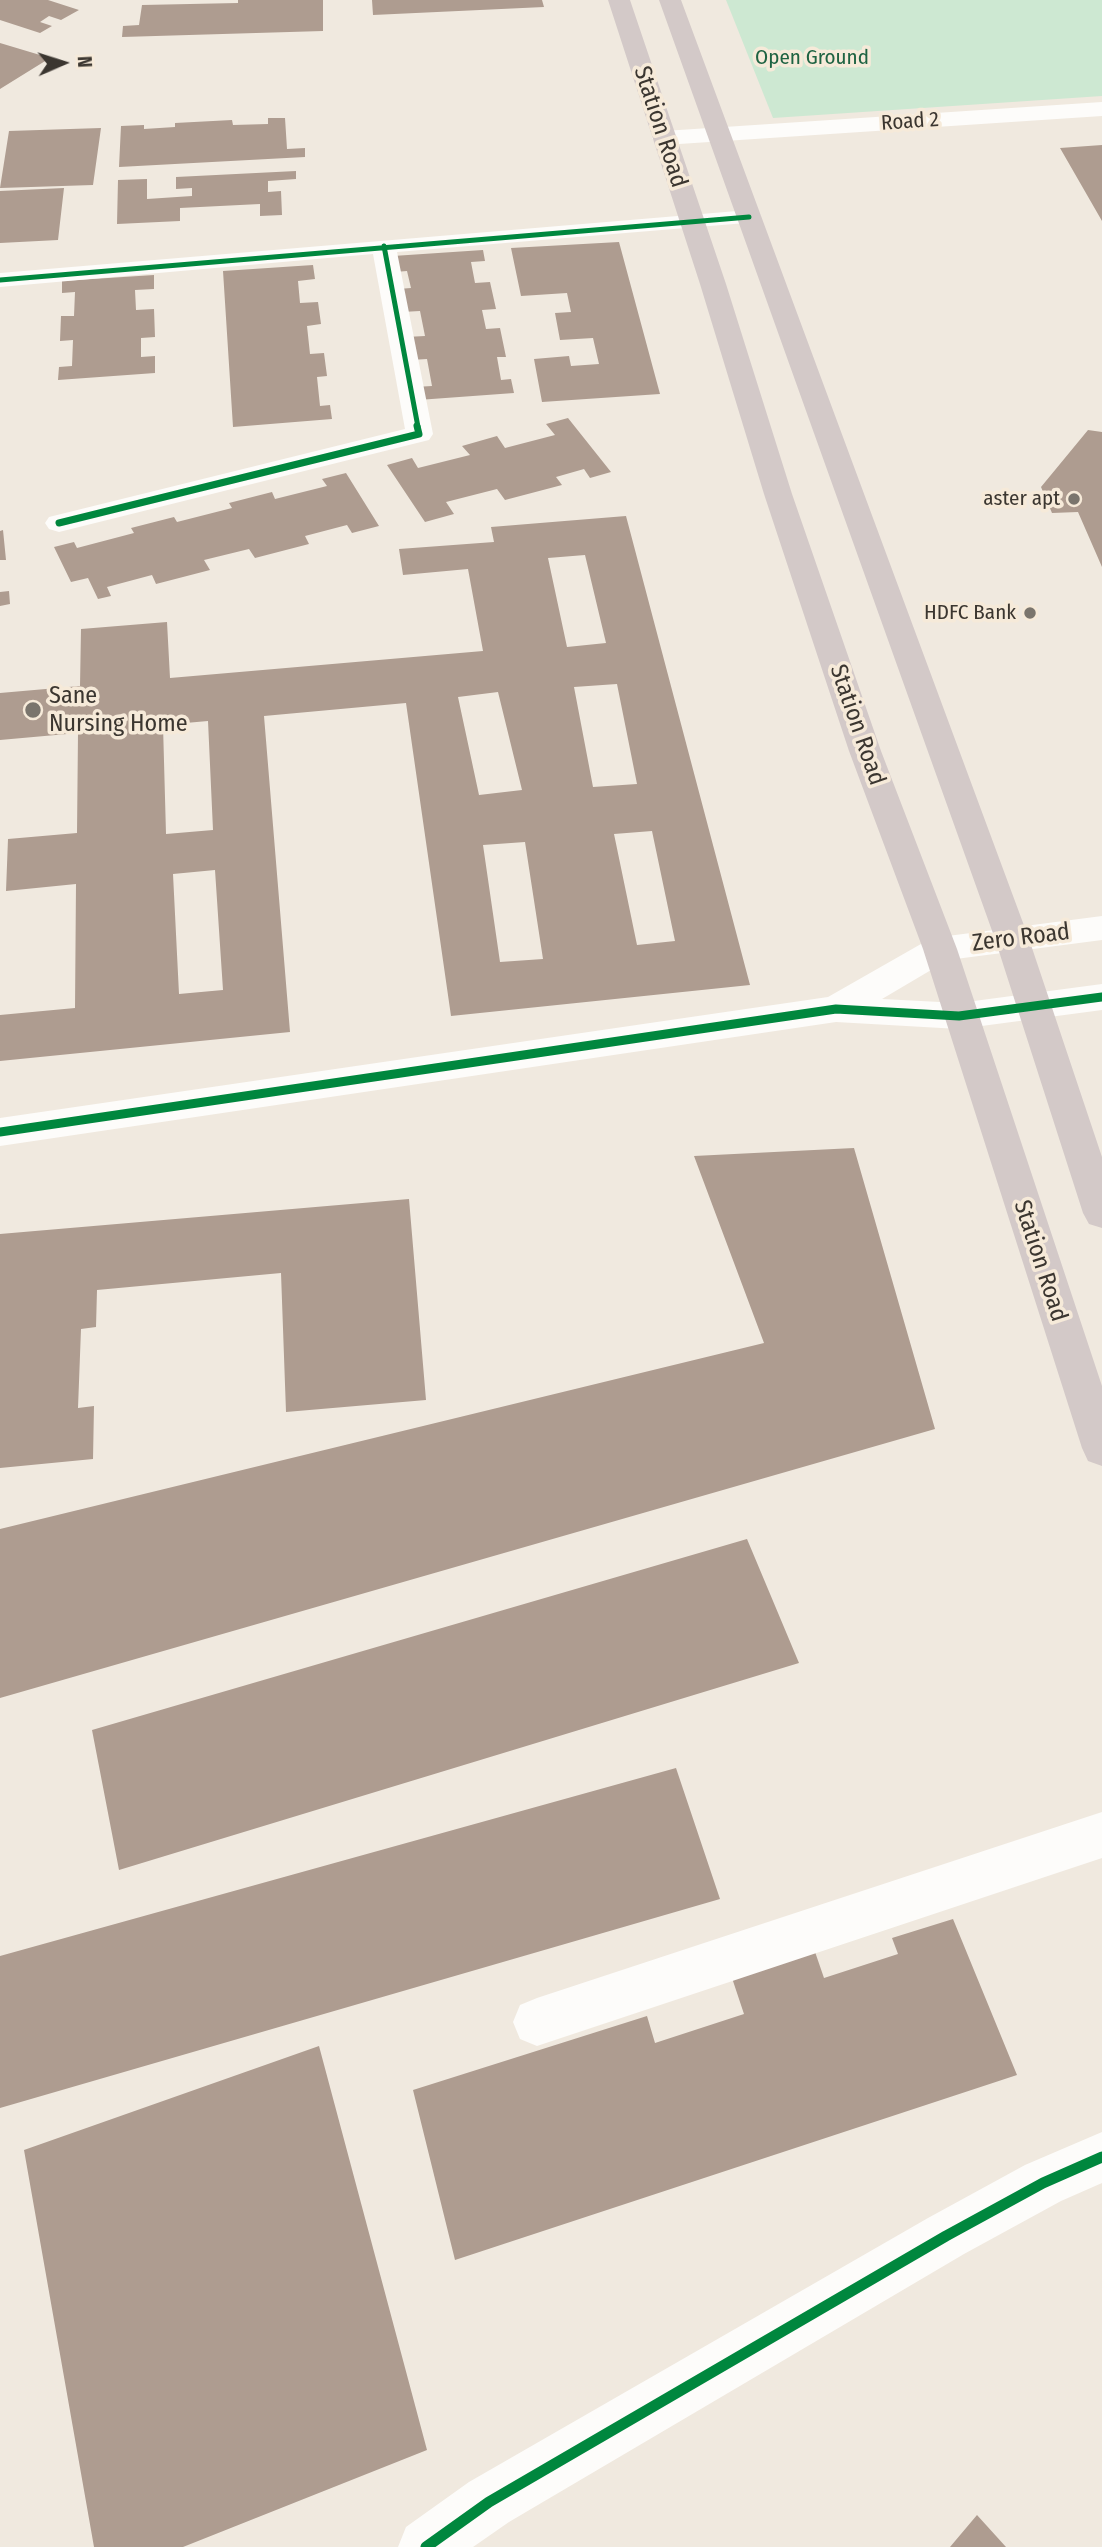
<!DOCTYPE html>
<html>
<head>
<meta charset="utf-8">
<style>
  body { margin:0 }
  #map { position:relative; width:1102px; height:2547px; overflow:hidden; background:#f0e9df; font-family:"Fira Sans Condensed",sans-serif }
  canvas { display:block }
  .north { position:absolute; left:28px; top:28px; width:70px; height:70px; -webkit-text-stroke:5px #f6ead9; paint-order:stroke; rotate:87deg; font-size:19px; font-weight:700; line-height:28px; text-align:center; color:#3b3630 }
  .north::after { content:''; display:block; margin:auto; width:24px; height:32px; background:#3b3630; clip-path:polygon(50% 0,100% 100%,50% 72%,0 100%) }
</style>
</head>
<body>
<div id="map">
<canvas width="1102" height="2547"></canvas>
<div class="north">N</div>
</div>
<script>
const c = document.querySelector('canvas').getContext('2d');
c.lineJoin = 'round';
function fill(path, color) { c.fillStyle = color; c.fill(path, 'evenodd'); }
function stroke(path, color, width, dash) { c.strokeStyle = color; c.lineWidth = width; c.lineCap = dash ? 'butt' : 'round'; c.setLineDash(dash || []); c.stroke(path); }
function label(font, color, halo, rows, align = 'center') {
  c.font = font + ' "Fira Sans Condensed",sans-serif'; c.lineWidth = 7; c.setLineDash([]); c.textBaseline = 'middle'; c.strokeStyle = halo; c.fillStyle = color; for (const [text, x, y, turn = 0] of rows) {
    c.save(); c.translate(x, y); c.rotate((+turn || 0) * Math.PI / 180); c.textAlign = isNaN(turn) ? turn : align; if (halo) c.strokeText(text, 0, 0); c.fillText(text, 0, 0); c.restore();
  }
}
const green = new Path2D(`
  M 726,0 L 1102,0 L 1102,96 L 773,118 Z`);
const building = new Path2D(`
  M 0,0 L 48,0 L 79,10 L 61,20 L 49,16 L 40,22 L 52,26 L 40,33 L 0,20 Z
  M 238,0 L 323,0 L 323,31 L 122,37 L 123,26 L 139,25 L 142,5 L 238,3 Z
  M 372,0 L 542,0 L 544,7 L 373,15 Z
  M 0,43 L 50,58 L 0,89 Z
  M 268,118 L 285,118 L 287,149 L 305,148 L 305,157 L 119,167 L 121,126 L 144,125 L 144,129 L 175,127 L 175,123 L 232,120 L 233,125 L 268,124 Z
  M 101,128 L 93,185 L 0,188 L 9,131 Z
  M 1102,145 L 1102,221 L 1060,148 Z
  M 296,171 L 296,179 L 268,181 L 268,192 L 281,191 L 282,215 L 260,216 L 260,204 L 180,208 L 180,221 L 117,224 L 118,180 L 147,179 L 147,199 L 192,196 L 192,188 L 176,189 L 176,177 Z
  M 64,188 L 58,240 L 0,243 L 0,191 Z
  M 619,242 L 660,394 L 542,402 L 534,359 L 569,356 L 571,366 L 599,364 L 593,338 L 560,340 L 555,313 L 571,312 L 567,293 L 521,296 L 511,248 Z
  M 483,250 L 485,261 L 471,262 L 475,283 L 490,282 L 496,309 L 482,310 L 486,329 L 500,328 L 506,357 L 497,357 L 501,380 L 511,379 L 514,393 L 418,400 L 415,387 L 432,386 L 427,359 L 411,360 L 406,337 L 425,336 L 420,311 L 402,312 L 398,289 L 411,288 L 407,271 L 395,272 L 393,256 Z
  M 313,265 L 315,279 L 298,281 L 300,303 L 318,302 L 321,324 L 307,326 L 310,354 L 324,353 L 327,376 L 317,377 L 320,406 L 330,405 L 332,419 L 233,427 L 223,271 Z
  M 154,275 L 154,289 L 135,290 L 136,310 L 154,309 L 155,337 L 141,338 L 141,357 L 155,356 L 155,373 L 58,380 L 59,367 L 72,366 L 73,340 L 60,341 L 61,316 L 74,316 L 75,292 L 62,293 L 62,281 Z
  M 568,418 L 611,472 L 590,478 L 584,469 L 556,477 L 562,485 L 505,500 L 497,489 L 446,502 L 454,514 L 425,522 L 387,465 L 412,458 L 418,468 L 470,455 L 462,446 L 497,436 L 505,448 L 555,435 L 546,424 Z
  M 1088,430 L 1102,432 L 1102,567 L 1078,512 L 1052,513 L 1041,487 Z
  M 346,473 L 379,526 L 352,533 L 347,525 L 305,536 L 309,544 L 255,558 L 249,549 L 204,560 L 210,570 L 156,584 L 152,575 L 107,587 L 111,596 L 98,599 L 88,578 L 71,582 L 54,547 L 74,542 L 77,548 L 134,533 L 131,528 L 174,517 L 177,522 L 232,508 L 229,503 L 272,492 L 275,499 L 327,486 L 322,479 Z
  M 626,516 L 750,985 L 451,1016 L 406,703 L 264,716 L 290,1032 L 0,1061 L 0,1015 L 75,1008 L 76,884 L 6,891 L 8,839 L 77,833 L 78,733 L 0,740 L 0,693 L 80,686 L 81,629 L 167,622 L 170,678 L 483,651 L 468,569 L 403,575 L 399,549 L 494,542 L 491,527 ZM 585,555 L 606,643 L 567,647 L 548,558 ZM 617,684 L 637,784 L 593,787 L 574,687 ZM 498,692 L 522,790 L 479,795 L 458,697 ZM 208,721 L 213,830 L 166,834 L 163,725 ZM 652,831 L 675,941 L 637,945 L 614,834 ZM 525,842 L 543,959 L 500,962 L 483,845 ZM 215,870 L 223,990 L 179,994 L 173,874 Z
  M 3,530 L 6,560 L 0,560 L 0,531 Z
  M 9,591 L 10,604 L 0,606 L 0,592 Z
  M 854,1148 L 935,1429 L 0,1698 L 0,1529 L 764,1343 L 694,1156 Z
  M 409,1199 L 426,1400 L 286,1412 L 281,1273 L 97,1290 L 96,1327 L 81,1329 L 78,1408 L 94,1406 L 93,1459 L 0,1468 L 0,1234 Z
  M 747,1539 L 799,1663 L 119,1870 L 92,1730 Z
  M 676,1768 L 720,1899 L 0,2108 L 0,1956 Z
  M 953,1919 L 1017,2075 L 455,2260 L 413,2090 L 647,2016 L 655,2043 L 744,2014 L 730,1972 L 813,1946 L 824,1978 L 898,1954 L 892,1938 Z
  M 319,2046 L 427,2450 L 183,2547 L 94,2547 L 24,2150 Z
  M 977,2515 L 1006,2547 L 950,2547 Z`);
const minor = new Path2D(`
  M 1102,102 L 1102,116 L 664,145 L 656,143 L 652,138 L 656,133 L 664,131 Z
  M 749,210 L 758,212 L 761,217 L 758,222 L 397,252 L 433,434 L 429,440 L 59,532 L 49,529 L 45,523 L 49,517 L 405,429 L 373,254 L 0,287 L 0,273 Z
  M 1102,916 L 1102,940 L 948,960 L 882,999 L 959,1003 L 1102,984 L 1102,1010 L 959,1029 L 836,1022 L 0,1146 L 0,1118 L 828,997 L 928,940 L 940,937 Z
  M 1102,1812 L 1102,1858 L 537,2046 L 520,2039 L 513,2022 L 520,2005 L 537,1998 Z
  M 1102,2132 L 1102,2183 L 1061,2201 L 964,2254 L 509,2522 L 473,2547 L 398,2547 L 406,2527 L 469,2482 L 928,2218 L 1025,2165 Z`);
const major = new Path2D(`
  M 608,0 L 630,0 L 726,284 L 792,494 L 881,751 L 957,949 L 1102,1386 L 1102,1466 L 1088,1461 L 1082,1448 L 923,949 L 849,751 L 764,494 L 700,284 Z
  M 659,0 L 681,0 L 1029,939 L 1102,1157 L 1102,1228 L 1089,1224 L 1083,1213 L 995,939 Z`);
const cyclewayFar3 = new Path2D(`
  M 384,246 L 418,427
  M 0,280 L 749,217`);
const cyclewayFar2 = new Path2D(`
  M 59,523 L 419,434 L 417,426`);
const cyclewayFar1 = new Path2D(`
  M 0,1132 L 836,1009 L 959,1016 L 1102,997`);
const cycleway = new Path2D(`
  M 426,2547 L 489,2502 L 946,2236 L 1043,2183 L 1102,2157`);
const markers = [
  [1074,499,7,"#7a756d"],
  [1030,613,7,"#7a756d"],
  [33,710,9,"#7a756d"]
];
const farParknames = [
  ["Open Ground",812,58]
];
const farStreetnames = [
  ["Road 2",910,122,-4]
];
const farPoinames = [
  ["aster apt",1060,499],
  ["HDFC Bank",1016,613]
];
const streetNames = [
  ["Station Road",660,127,72],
  ["Station Road",857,725,71],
  ["Zero Road",1021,938,-7],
  ["Station Road",1040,1261,72]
];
const poiNames = [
  ["Sane",49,696],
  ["Nursing Home",49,724]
];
fill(green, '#cde8d2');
fill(building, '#ae9c90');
fill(minor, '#fdfcfa');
fill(major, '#d3c9c8');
stroke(cyclewayFar3, '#00873e', 5);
stroke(cyclewayFar2, '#00873e', 7);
stroke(cyclewayFar1, '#00873e', 9);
stroke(cycleway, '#00873e', 11);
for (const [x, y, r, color] of markers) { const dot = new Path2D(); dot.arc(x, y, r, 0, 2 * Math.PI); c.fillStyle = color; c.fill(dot); stroke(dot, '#f6ead9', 2.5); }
label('21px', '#1e6342', '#f6ead9', farParknames);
label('21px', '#3b3630', '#f6ead9', farStreetnames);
label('21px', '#3b3630', '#f6ead9', farPoinames, 'right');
label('24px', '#3b3630', '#f6ead9', streetNames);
label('24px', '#3b3630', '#f6ead9', poiNames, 'left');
</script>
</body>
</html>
